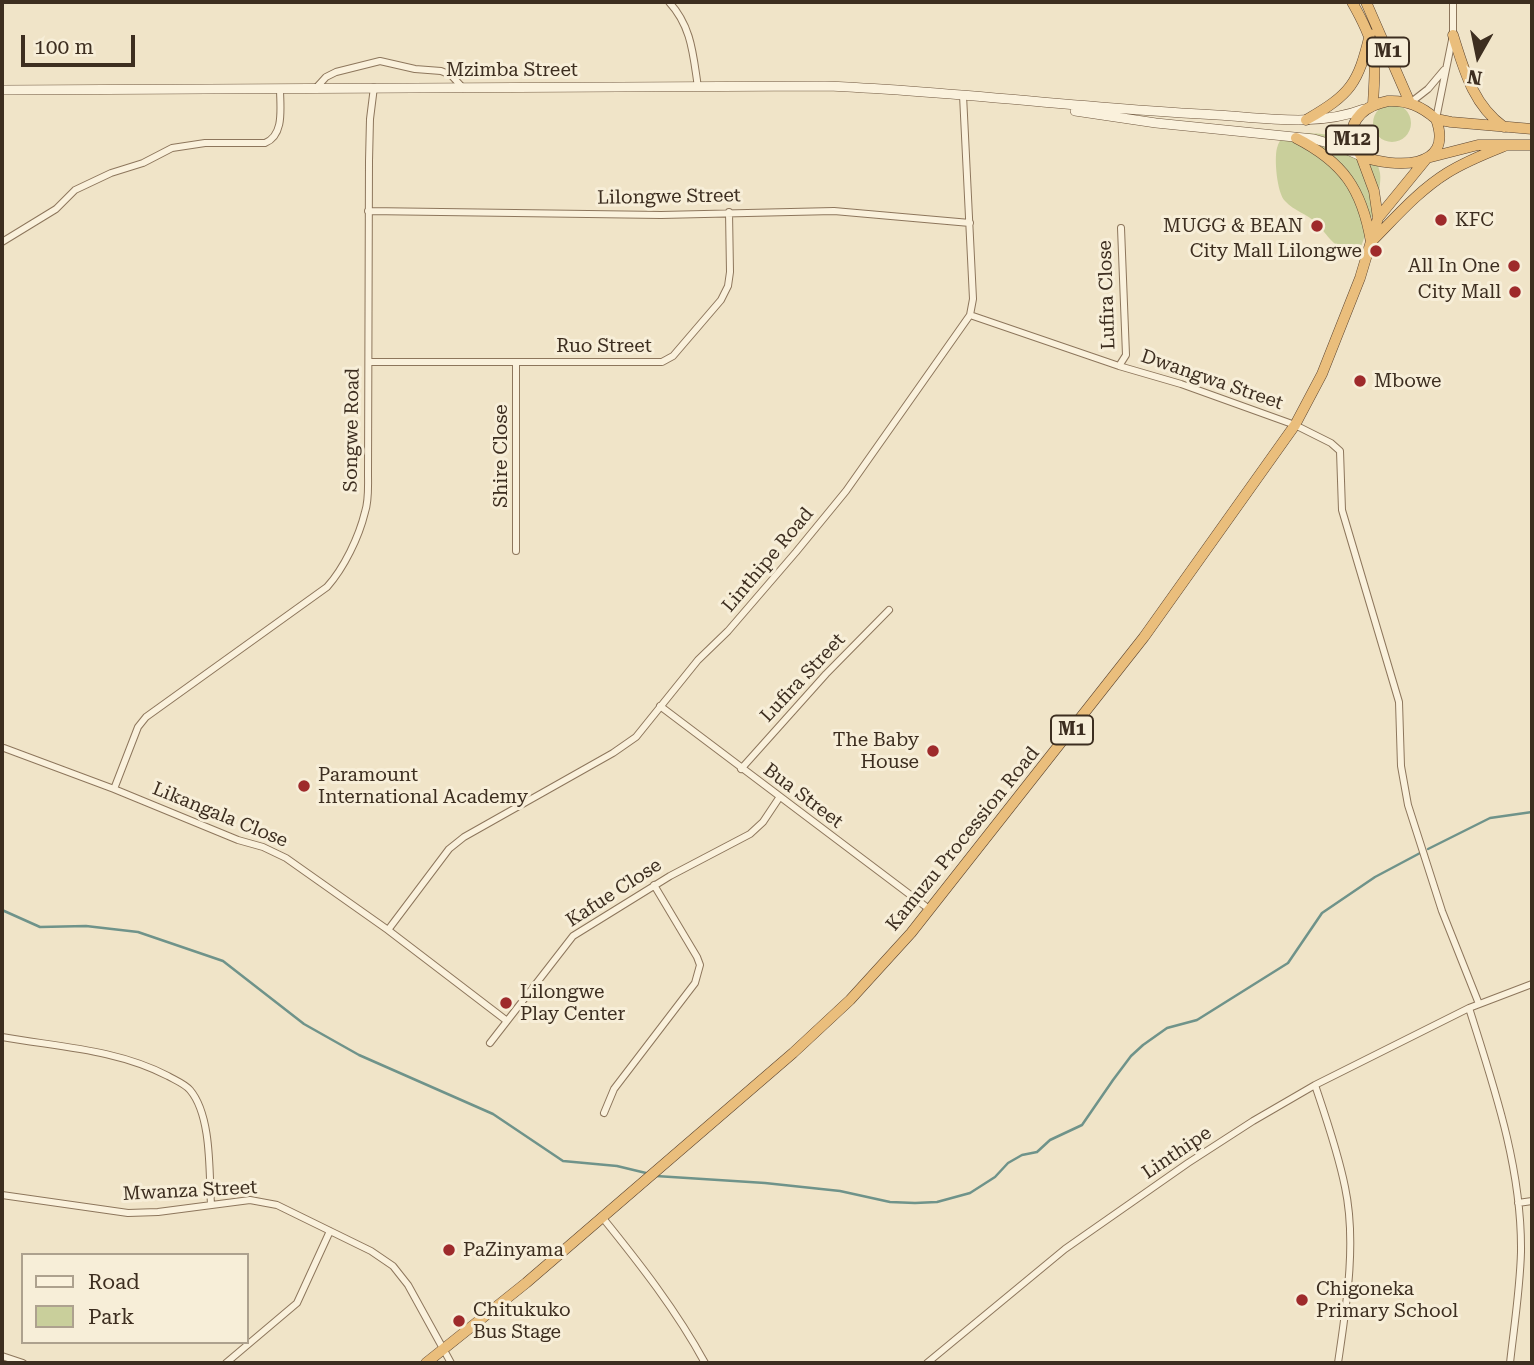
<!DOCTYPE html>
<html>
<head>
<meta charset="utf-8">
<style>
  body { margin:0 }
  #map { position:relative; width:1534px; height:1365px; overflow:hidden; background:#f0e4c8; font-family:"Roboto Serif",serif }
  canvas { display:block }
  .frame { position:absolute; inset:0; border:4px solid #3d2e20; pointer-events:none }
  .legend { position:absolute; left:21px; top:1253px; width:228px; height:91px; box-sizing:border-box; background:#f7eed8; border:2px solid #ada18e; margin:0; padding:9px 12px; list-style:none; font-size:21px; color:#3d2e20 }
  .legend li { display:flex; align-items:center; gap:14px; height:35px }
  .legend b { width:35px; border:2px solid #ada18e }
  .north { position:absolute; left:1443px; top:21px; width:70px; height:70px; -webkit-text-stroke:5px #f7eed8; paint-order:stroke; rotate:189deg; font-size:19px; font-weight:700; line-height:28px; text-align:center; color:#3d2e20 }
  .north::after { content:''; display:block; margin:auto; width:24px; height:32px; background:#3d2e20; clip-path:polygon(50% 0,100% 100%,50% 72%,0 100%) }
  .scale { position:absolute; left:21px; top:35px; width:114px; height:32px; box-sizing:border-box; border:4px solid #3d2e20; border-top:0; padding-left:9px; font-size:21px; line-height:24px; white-space:nowrap; color:#3d2e20; -webkit-text-stroke:5px #f7eed8; paint-order:stroke }
</style>
</head>
<body>
<div id="map">
<canvas width="1534" height="1365"></canvas>
<div class="frame"></div>
<ul class="legend">
<li><b style="height:9px;background:#faf1dc"></b>Road</li>
<li><b style="height:19px;background:#c9cf9b"></b>Park</li>
</ul>
<div class="north">N</div>
<div class="scale">100 m</div>
</div>
<script>
const c = document.querySelector('canvas').getContext('2d');
c.lineJoin = 'round';
function fill(path, color) { c.fillStyle = color; c.fill(path, 'evenodd'); }
function stroke(path, color, width, dash) { c.strokeStyle = color; c.lineWidth = width; c.lineCap = dash ? 'butt' : 'round'; c.setLineDash(dash || []); c.stroke(path); }
function label(font, color, halo, rows, align = 'center') {
  c.font = font + ' "Roboto Serif",serif'; c.lineWidth = 6; c.setLineDash([]); c.textBaseline = 'middle'; c.strokeStyle = halo; c.fillStyle = color; for (const [text, x, y, turn = 0] of rows) {
    c.save(); c.translate(x, y); c.rotate((+turn || 0) * Math.PI / 180); c.textAlign = isNaN(turn) ? turn : align; if (halo) c.strokeText(text, 0, 0); c.fillText(text, 0, 0); c.restore();
  }
}
const green = new Path2D(`
  M1373 123a19 19 0 1 1 38 0a19 19 0 1 1-38 0Z
  M 1284,133 C 1317,133 1373,131 1380,173 C 1383,192 1366,233 1359,252 C 1333,250 1332,239 1316,223 C 1308,214 1294,211 1285,201 C 1277,193 1274,159 1277,148 C 1278,143 1282,138 1284,133 Z`);
const stream = new Path2D(`
  M 1428,849 L 1490,818 L 1532,812
  M 2,910 L 40,927 L 86,926 L 138,932 L 223,961 L 304,1024 L 359,1055 L 493,1114 L 563,1161 L 617,1166 L 646,1173
  M 656,1176 L 765,1183 L 840,1191 L 890,1202 L 915,1203 L 937,1202 L 970,1193 L 995,1177 L 1008,1163 L 1022,1155 L 1037,1152 L 1050,1140 L 1082,1125 L 1113,1080 L 1131,1056 L 1143,1045 L 1167,1028 L 1197,1020 L 1288,963 L 1322,913 L 1375,877 L 1422,852`);
const minor = new Path2D(`
  M 669,2 C 692,27 693,55 698,87
  M 316,88 L 326,77 L 336,72 L 380,61 L 415,69 L 441,71 L 451,75 L 463,88
  M 1410,103 L 1428,89 L 1444,70
  M 1436,119 L 1453,35 L 1453,2
  M 368,211 L 661,215 L 834,211 L 970,223
  M 2,242 L 56,209 L 75,190 L 111,173 L 143,163 L 172,148 L 205,143 L 265,143 C 285,135 280,107 280,88
  M 970,315 L 1119,366 L 1126,355 L 1121,228
  M 369,362 L 662,362 L 673,356 L 721,300 L 728,286 L 730,272 L 729,212
  M 1119,366 L 1181,384 L 1295,425 L 1331,443 L 1340,451 L 1342,510 L 1399,702 L 1401,766 L 1408,805 L 1442,911 L 1479,1004
  M 516,551 L 516,362
  M 660,706 L 929,909
  M 4,748 L 114,789 L 238,840 L 263,847 L 286,858 L 388,930 L 507,1021
  M 741,769 L 826,674 L 889,610
  M 114,789 L 138,727 L 146,717 L 327,587 C 344,568 359,537 365,512 C 369,500 368,486 368,473 L 369,161 L 370,119 L 374,87
  M 388,930 L 449,849 L 464,837 L 613,753 L 636,737 L 698,660 L 728,631 L 796,552 L 846,491 L 970,315 L 973,299 L 963,95
  M 1469,1008 C 1494,1087 1522,1168 1521,1252 C 1520,1289 1514,1327 1510,1363
  M 2,1037 C 58,1047 116,1049 168,1076 C 175,1080 185,1084 190,1090 C 212,1116 209,1173 211,1205
  M 490,1043 L 573,936 L 670,876 L 750,834 L 763,822 L 779,798
  M 1315,1085 C 1326,1118 1338,1152 1345,1187 C 1357,1243 1346,1308 1338,1363
  M 604,1113 L 614,1089 L 695,983 L 700,965 L 697,957 L 654,885
  M 2,1195 L 128,1213 L 158,1212 L 250,1200 L 277,1205 L 371,1251 L 393,1266 L 408,1285 L 451,1363
  M 1518,1203 L 1532,1201
  M 602,1217 C 640,1264 676,1310 705,1363
  M 2,1356 L 23,1363
  M 226,1363 L 297,1303 L 330,1231
  M 927,1363 L 1065,1249 L 1188,1163 L 1253,1121 L 1315,1085 L 1469,1008 L 1532,984`);
const secondary = new Path2D(`
  M 2,90 L 825,86 C 956,91 1086,109 1217,115 C 1266,118 1318,127 1364,109
  M 1075,111 L 1156,123 L 1314,139 L 1338,146 L 1361,156`);
const trunk = new Path2D(`
  M 1352,2 C 1377,46 1376,54 1373,104
  M 1366,2 L 1410,103
  M 1453,35 C 1464,70 1473,105 1504,127
  M 1388,101 C 1407,100 1421,106 1436,119 C 1455,171 1393,168 1361,156 L 1351,138 C 1352,115 1368,105 1388,101 Z
  M 1436,119 L 1451,122 L 1532,129
  M 1306,120 C 1351,94 1358,84 1370,34
  M 1296,138 C 1343,162 1362,189 1371,242 C 1395,218 1418,191 1447,173 C 1466,161 1487,153 1507,145
  M 1378,218 L 1427,158 L 1478,145 L 1532,145
  M 426,1363 L 526,1283 L 793,1053 L 850,1000 L 911,933 L 1144,637 L 1295,425 L 1322,374 L 1360,278 L 1378,218 L 1374,191 L 1361,156`);
const markers = [
  [1441,220,7,"#9e2a2b"],
  [1317,226,7,"#9e2a2b"],
  [1376,251,7,"#9e2a2b"],
  [1514,266,7,"#9e2a2b"],
  [1515,292,7,"#9e2a2b"],
  [1360,381,7,"#9e2a2b"],
  [933,751,7,"#9e2a2b"],
  [304,786,7,"#9e2a2b"],
  [506,1003,7,"#9e2a2b"],
  [449,1250,7,"#9e2a2b"],
  [1302,1300,7,"#9e2a2b"],
  [459,1321,7,"#9e2a2b"]
];
const shields = [
  [1388,52,42],
  [1352,140,52],
  [1072,730,42]
];
const shieldNames = [
  ["M1",1388,52],
  ["M12",1352,140],
  ["M1",1072,730]
];
const streetNames = [
  ["Mzimba Street",512,70],
  ["Lilongwe Street",669,197,-1],
  ["Lufira Close",1107,295,-92],
  ["Ruo Street",604,346],
  ["Dwangwa Street",1212,380,19],
  ["Songwe Road",352,430,-89],
  ["Shire Close",501,456,-90],
  ["Linthipe Road",768,560,-50],
  ["Lufira Street",803,678,-47],
  ["Bua Street",803,796,37],
  ["Likangala Close",220,815,22],
  ["Kamuzu Procession Road",963,839,-51],
  ["Kafue Close",614,893,-33],
  ["Linthipe",1177,1153,-34],
  ["Mwanza Street",190,1191,-3]
];
const poiNames = [
  ["KFC",1455,220],
  ["MUGG & BEAN",1303,226,"right"],
  ["City Mall Lilongwe",1362,251,"right"],
  ["All In One",1500,266,"right"],
  ["City Mall",1501,292,"right"],
  ["Mbowe",1374,381],
  ["The Baby",919,740,"right"],
  ["House",919,762,"right"],
  ["Paramount",318,775],
  ["International Academy",318,797],
  ["Lilongwe",520,992],
  ["Play Center",520,1014],
  ["PaZinyama",463,1250],
  ["Chigoneka",1316,1289],
  ["Primary School",1316,1311],
  ["Chitukuko",473,1310],
  ["Bus Stage",473,1332]
];
fill(green, '#c9cf9b');
stroke(stream, '#6f938a', 2.5);
stroke(minor, '#8d765c', 8);
stroke(secondary, '#6f573f', 10);
stroke(trunk, '#5b4430', 11);
stroke(minor, '#faf1dc', 6);
stroke(secondary, '#faf1dc', 9);
stroke(trunk, '#eabe7c', 10);
for (const [x, y, r, color] of markers) { const dot = new Path2D(); dot.arc(x, y, r, 0, 2 * Math.PI); c.fillStyle = color; c.fill(dot); stroke(dot, '#f7eed8', 2.5); }
for (const [x, y, w] of shields) { const box = new Path2D(); box.roundRect(x - w / 2, y - 14.5, w, 29, 5); c.fillStyle = '#f7eed8'; c.fill(box); stroke(box, '#3d2e20', 2); }
label('bold 18px', '#3d2e20', null, shieldNames);
label('19px', '#3d2e20', '#f7eed8', streetNames);
label('19px', '#3d2e20', '#f7eed8', poiNames, 'left');
</script>
</body>
</html>
